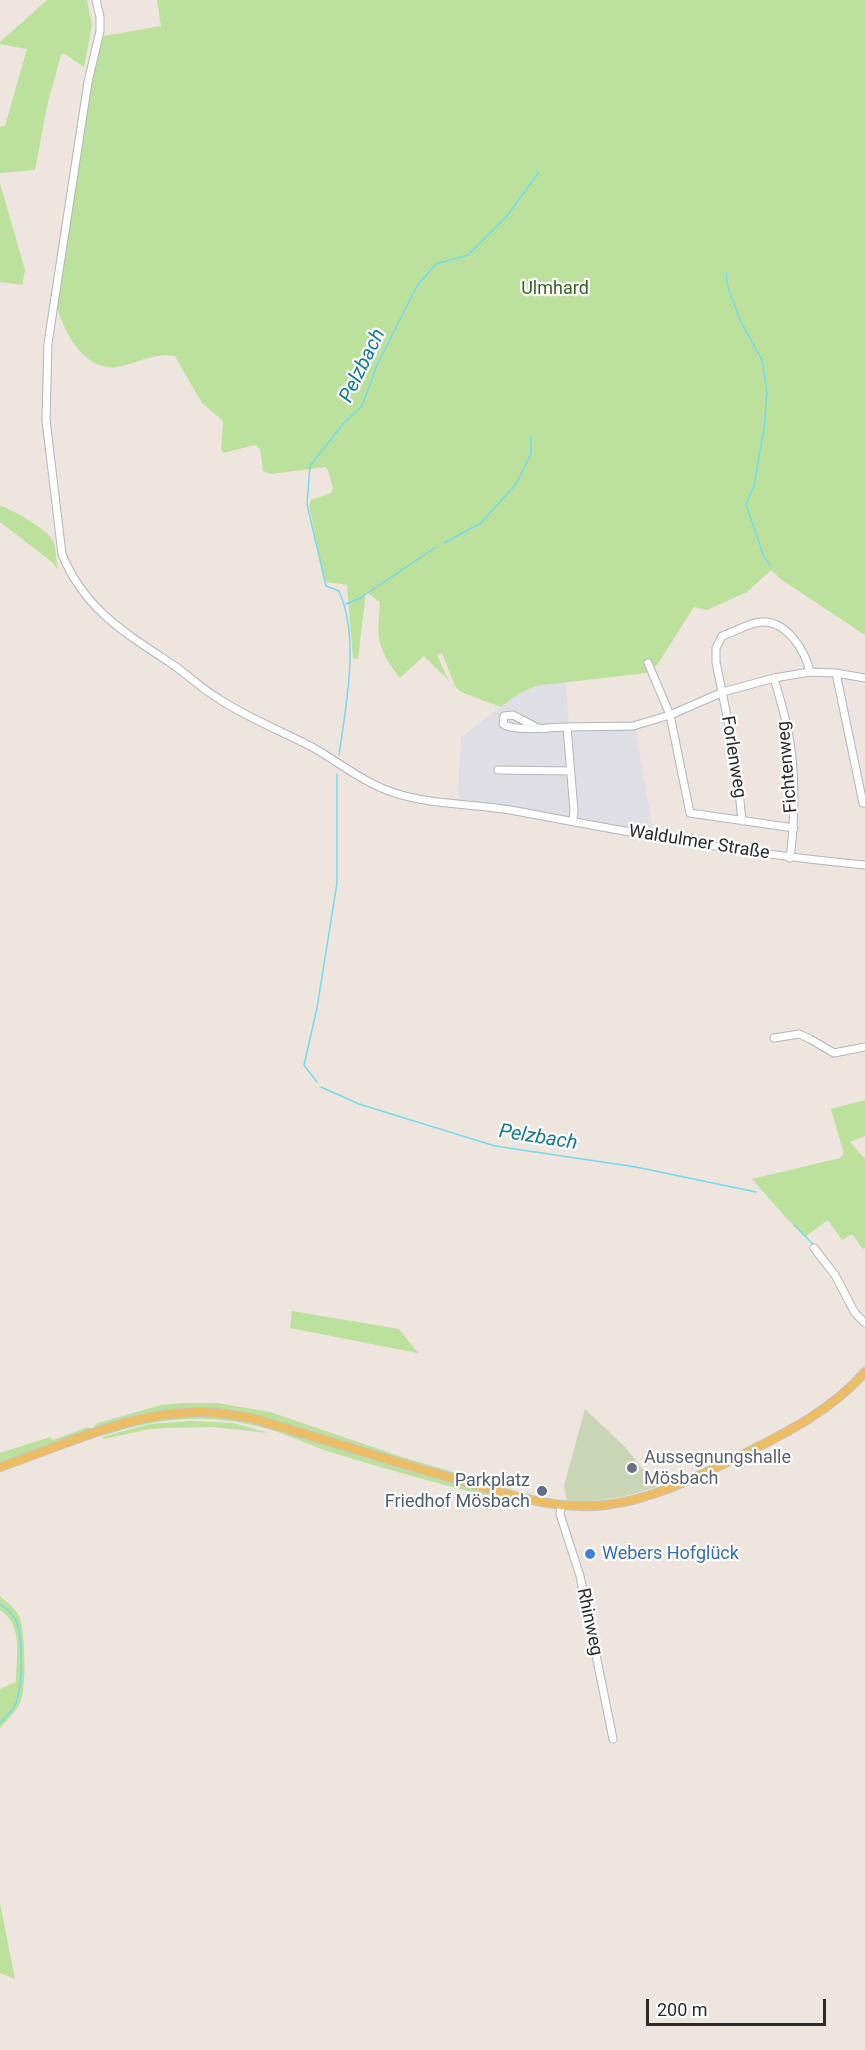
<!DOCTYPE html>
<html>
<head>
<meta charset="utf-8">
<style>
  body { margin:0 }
  #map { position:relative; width:865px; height:2050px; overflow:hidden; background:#ede5de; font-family:Roboto,sans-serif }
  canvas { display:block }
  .scale { position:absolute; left:646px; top:1999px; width:180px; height:27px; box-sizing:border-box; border:3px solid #2b2b2b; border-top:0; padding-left:8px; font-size:18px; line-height:21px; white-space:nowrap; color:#2b2b2b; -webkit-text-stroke:4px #fff; paint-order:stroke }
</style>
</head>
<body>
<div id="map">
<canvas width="865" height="2050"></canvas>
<div class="scale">200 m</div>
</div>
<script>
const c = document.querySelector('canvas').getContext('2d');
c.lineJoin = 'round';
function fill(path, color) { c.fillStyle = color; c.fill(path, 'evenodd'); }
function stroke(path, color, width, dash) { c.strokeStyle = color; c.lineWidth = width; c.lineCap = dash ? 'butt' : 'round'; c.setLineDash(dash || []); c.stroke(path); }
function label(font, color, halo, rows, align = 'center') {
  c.font = font + ' Roboto,sans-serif'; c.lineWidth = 4.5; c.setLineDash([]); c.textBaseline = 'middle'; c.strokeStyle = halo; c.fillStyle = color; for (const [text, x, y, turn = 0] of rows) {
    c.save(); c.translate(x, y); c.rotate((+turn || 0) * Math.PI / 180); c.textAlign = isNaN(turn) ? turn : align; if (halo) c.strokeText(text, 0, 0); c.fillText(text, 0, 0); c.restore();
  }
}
const industrial = new Path2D(`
  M 566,682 L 569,727 L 635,727 L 655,842 L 515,812 L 462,807 L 458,793 L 461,737 L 515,696 L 535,686 Z`);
const green = new Path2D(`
  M 47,0 L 87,0 L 92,25 L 84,67 L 63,53 L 61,55 L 47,106 L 35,170 L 0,173 L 0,127 L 5,126 L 27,49 L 0,44 L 0,42 Z
  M 157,0 L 865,0 L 865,635 L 782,580 L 771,570 L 747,592 L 707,610 L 694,607 L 657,665 L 646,673 L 535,686 L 515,696 L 501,707 L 461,692 L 455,686 L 442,653 L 437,655 L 449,681 L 424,656 L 400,678 C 376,647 377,639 380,602 L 366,592 L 358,659 L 353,658 L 347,585 L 327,582 L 324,578 L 309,505 L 311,500 L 331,493 L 333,488 L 328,470 L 325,467 L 271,474 L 263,471 L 260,449 L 255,445 L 223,453 L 221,449 L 223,421 L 202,403 L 175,356 C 153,352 137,364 116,367 C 83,371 62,329 56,303 C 70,215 81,125 102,38 L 104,36 L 161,26 Z
  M 0,183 L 25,270 L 22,285 L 0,282 Z
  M 0,506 C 12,509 47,529 53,541 C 56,546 56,562 58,570 L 52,562 L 0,522 Z
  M 865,1100 L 865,1136 L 850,1142 L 865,1159 L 865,1248 L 863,1249 L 852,1234 L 842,1240 L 828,1220 L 806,1236 L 790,1222 L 752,1179 L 840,1158 L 844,1154 L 831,1109 Z
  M 292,1311 L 399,1329 L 418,1353 L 290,1328 Z
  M 184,1403 L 217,1403 L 270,1412 L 402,1457 L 517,1491 L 434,1471 L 273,1421 L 201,1410 L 95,1429 L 94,1426 L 98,1423 L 161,1405 Z
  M 197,1416 C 251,1418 298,1436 348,1452 C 403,1470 459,1485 515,1500 L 513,1502 C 454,1488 395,1472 337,1454 C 313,1447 292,1436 268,1429 C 210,1412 159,1417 102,1436 C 123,1421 171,1418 197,1416 Z
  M 190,1421 L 233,1423 L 269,1433 L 213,1427 L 168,1428 L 150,1429 L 104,1439 L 102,1437 L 150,1424 Z
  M 88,1427 L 92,1430 L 28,1454 L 0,1463 L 0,1453 L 50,1437 L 53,1440 Z
  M 0,1596 C 6,1602 15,1608 19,1616 C 25,1629 27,1690 20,1703 C 15,1713 7,1720 0,1728 L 0,1689 L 16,1682 C 16,1657 24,1625 0,1610 Z
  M 0,1903 L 15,1979 L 0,1973 Z`);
const cemetery = new Path2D(`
  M 585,1409 L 625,1447 L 657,1487 C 624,1497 602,1502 567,1503 L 564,1486 Z`);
const stream = new Path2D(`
  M 726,273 L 728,288 L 741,322 L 762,360 L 767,392 L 764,428 L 754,486 L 746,504 L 764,557 L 771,566
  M 444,543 L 481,523 L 516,484 L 531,454 L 531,437
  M 346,604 L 360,598 L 436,547
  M 339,755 C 346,705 360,638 339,591 L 326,586 L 307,504 L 310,466 L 342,425 L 362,406 L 377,365 L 417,286 L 436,264 L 468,255 L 507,216 L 539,172
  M 317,1082 L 304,1065 L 317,1008 L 337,883 L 337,774
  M 321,1087 L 359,1104 L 495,1146 L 636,1167 L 756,1192
  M 794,1225 L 814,1245
  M 823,1254 L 837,1273
  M 0,1604 C 5,1608 11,1612 14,1617 C 24,1632 23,1688 15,1705 C 12,1712 5,1717 0,1723`);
const minor = new Path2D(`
  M 96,0 L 100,17 L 100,31 L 88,82 L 48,343 L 46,420 L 62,554 C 84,609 125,633 172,664 C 188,675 202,689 219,699 C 248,718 281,731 312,747 C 339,762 365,784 395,793 C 434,806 475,803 516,811 C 632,833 747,854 865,865
  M 648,663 L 670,715 L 690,813 L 794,828
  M 836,673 L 863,803 L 865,803
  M 774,678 C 779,696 785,714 788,732 C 796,769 795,820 790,858
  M 536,727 L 513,715 L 504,716 L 503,724 C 515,732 551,727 567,727
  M 498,770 L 570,771
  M 573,821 L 574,811 L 567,727 L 633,726 L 670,715 L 723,692 L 774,678 L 810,672 L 836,673 L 865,678
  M 742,821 L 736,761 L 716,662 L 716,648 L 722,636 C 734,632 749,623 761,622 C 787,620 805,651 810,672
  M 774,1038 L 799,1034 L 810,1039 L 834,1053 L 865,1047
  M 814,1248 L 835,1275 L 855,1313 L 865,1323
  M 561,1506 L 560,1514 L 580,1576 L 613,1739`);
const major = new Path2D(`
  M 0,1467 C 65,1445 130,1412 200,1412 C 217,1412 234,1415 251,1418 C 321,1438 389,1461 459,1480 C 508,1494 555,1511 606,1505 C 654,1499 699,1476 742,1455 C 786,1433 832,1410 865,1372`);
const markers = [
  [632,1468,6,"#6b7280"],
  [542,1491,6,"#5c6f8a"],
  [590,1554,6,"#3f7fe0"]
];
const parkNames = [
  ["Ulmhard",555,289]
];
const streetNames = [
  ["Forlenweg",733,757,81],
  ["Fichtenweg",788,767,-95],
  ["Waldulmer Straße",699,843,9],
  ["Rhinweg",589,1622,78]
];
const worshipNames = [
  ["Aussegnungshalle",644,1458],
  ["Mösbach",644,1479]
];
const serviceNames = [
  ["Parkplatz",530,1481],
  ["Friedhof Mösbach",530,1502]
];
const shopNames = [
  ["Webers Hofglück",602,1554]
];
const waterNames = [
  ["Pelzbach",363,366,-64],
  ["Pelzbach",538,1138,9]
];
fill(industrial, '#e0dee5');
fill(green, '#bce19c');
fill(cemetery, '#c9d6b6');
stroke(stream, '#75daeb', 1.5);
stroke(minor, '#b1b5be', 9);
stroke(major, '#c4c4c4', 10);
stroke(minor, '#fff', 7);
stroke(major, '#edbd63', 8);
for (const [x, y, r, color] of markers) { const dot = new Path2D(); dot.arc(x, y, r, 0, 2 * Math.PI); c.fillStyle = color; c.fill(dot); stroke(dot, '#fff', 2); }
label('18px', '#35671d', '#fff', parkNames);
label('18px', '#2b2b2b', '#fff', streetNames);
label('18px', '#5b616d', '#fff', worshipNames, 'left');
label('18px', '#4e5e75', '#fff', serviceNames, 'right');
label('18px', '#366cbe', '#fff', shopNames, 'left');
label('italic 20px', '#127a99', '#fff', waterNames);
</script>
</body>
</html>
